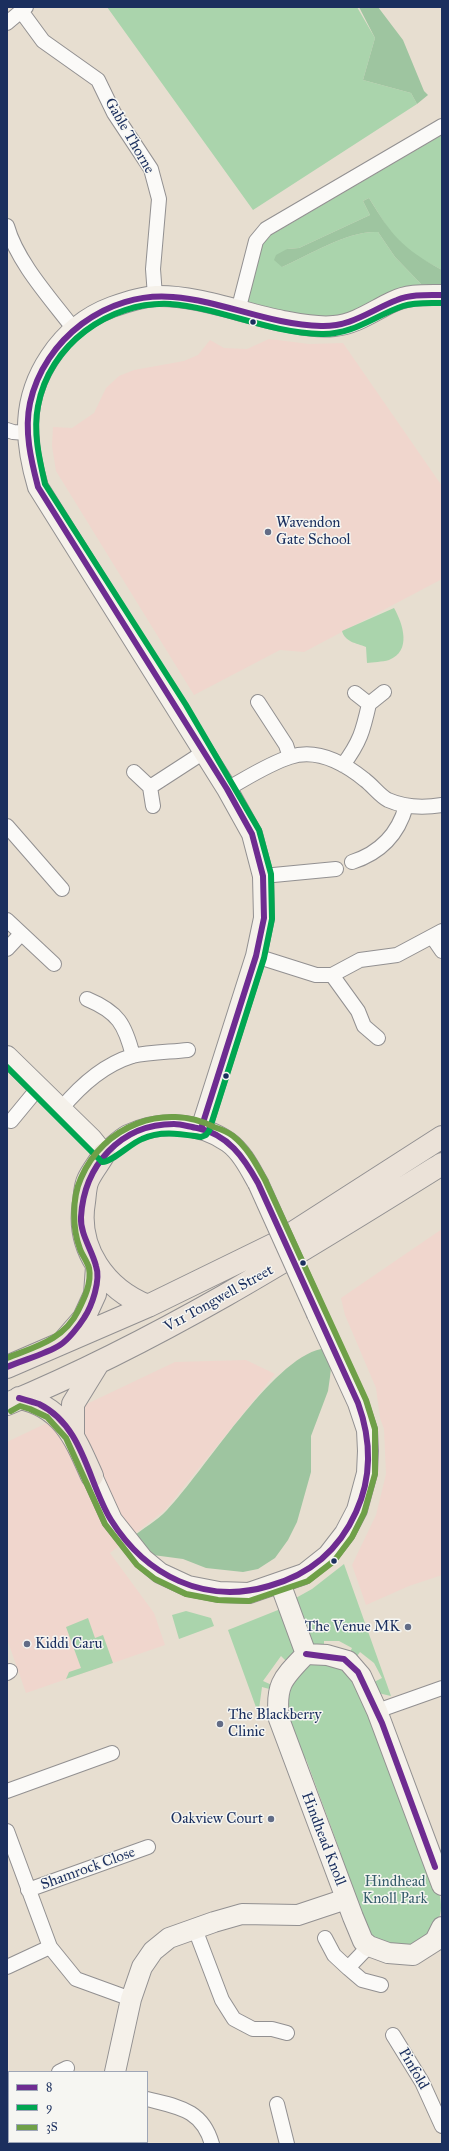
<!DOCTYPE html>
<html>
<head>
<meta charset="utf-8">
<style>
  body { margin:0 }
  #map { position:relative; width:449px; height:2151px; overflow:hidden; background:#e7ded0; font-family:"IM FELL Great Primer",serif }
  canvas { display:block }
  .frame { position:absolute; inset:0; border:8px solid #1b2f5e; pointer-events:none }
  .legend { position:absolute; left:8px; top:2071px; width:140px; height:72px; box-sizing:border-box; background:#f6f6f2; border:1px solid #9ea6b7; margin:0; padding:5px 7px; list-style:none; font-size:12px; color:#1b2f5e }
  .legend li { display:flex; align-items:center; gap:8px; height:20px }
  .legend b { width:20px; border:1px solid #9ea6b7 }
</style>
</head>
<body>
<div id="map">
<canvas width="449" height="2151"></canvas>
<div class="frame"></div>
<ul class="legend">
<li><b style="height:5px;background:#6e2c91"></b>8</li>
<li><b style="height:5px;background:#00a651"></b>9</li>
<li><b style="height:5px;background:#6fa048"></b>3S</li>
</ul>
</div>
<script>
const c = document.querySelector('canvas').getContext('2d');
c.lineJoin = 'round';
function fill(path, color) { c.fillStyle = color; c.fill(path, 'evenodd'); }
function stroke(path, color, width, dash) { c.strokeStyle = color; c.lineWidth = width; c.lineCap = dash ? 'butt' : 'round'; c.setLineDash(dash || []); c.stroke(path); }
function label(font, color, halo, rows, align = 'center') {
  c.font = font + ' "IM FELL Great Primer",serif'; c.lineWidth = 3; c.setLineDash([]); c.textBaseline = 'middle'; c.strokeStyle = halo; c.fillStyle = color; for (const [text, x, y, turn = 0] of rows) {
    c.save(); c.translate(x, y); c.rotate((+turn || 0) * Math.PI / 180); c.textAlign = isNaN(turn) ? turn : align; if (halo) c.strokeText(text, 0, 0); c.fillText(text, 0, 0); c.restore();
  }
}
const built = new Path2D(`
  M 269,339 L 309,344 L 343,343 L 442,486 L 442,579 L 304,652 L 280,650 L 194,695 L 56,471 L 52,446 L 53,427 L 72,428 L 94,413 L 106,388 L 119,376 L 134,370 L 184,361 L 198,355 L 210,340 L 224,348 L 247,349 Z
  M 442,1229 L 442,1575 L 409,1586 L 366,1605 L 352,1565 L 376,1515 L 386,1474 L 384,1429 L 380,1418 L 376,1388 L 345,1315 L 341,1298 Z
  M 246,1360 L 275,1374 L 165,1510 L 110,1553 L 154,1613 L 165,1645 L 26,1693 L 7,1639 L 7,1442 L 175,1362 Z`);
const green = new Path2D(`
  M 107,7 L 357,7 L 375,38 L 363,80 L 411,93 L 417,104 L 253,210 Z
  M 442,135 L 442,270 L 414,255 L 392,235 L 369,198 L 363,201 L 370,215 L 299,248 L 287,249 L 282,267 C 309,255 349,230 378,232 L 395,257 L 421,284 L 441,287 L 342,323 L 251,311 L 247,301 L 259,250 L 264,241 L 271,235 Z
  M 394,608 C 403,624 412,651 389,660 C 382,662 373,662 367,663 L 366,647 C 356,643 345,642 342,631 Z
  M 344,1564 L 391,1696 L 378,1693 L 372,1683 L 382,1678 L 374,1663 L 360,1652 L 355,1659 L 349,1654 L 352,1648 L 339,1641 L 324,1641 L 324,1648 L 312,1645 L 294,1599 L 312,1589 Z
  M 283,1608 L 296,1651 L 289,1664 L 281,1656 L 263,1681 L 274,1686 L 273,1690 L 262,1687 L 259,1709 L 261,1721 L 228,1630 Z
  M 186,1611 L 211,1618 L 214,1626 L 179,1639 L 172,1615 Z
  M 88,1618 L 95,1638 L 103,1635 L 113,1663 L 66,1679 L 69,1672 L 81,1668 L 66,1627 Z
  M 315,1661 L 352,1672 L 439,1892 C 445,1917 437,1924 423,1943 L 391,1949 L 369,1934 L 337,1855 L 341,1854 L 306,1759 L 302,1761 L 285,1710 L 293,1675 Z`);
const forest = new Path2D(`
  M 359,7 L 378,7 L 403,40 L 424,91 L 428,95 L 417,104 L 411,93 L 363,80 L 375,38 Z
  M 369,198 C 392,236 402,248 442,270 L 442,287 L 421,284 L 395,257 L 378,232 C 349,230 309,255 282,267 L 274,260 L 276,255 L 287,249 L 299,248 L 370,215 L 363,201 Z
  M 321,1349 L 325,1350 L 331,1368 L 330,1377 L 328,1391 L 311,1436 L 311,1472 L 297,1522 L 288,1540 L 275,1558 L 258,1569 L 243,1572 L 206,1568 L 183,1559 L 153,1555 L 131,1538 C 142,1529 157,1521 167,1510 C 203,1473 272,1359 321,1349 Z`);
const street = new Path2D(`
  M 21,11 L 43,41 L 98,80 L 114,113 L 151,169 L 159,199 L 153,269 L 155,296
  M 7,23 L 26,7
  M 7,226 C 17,262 51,299 73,328
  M 238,311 L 256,241 L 266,229 L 442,126
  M 7,430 L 13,432 L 26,433
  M 355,693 L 369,704
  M 258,702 L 286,745 L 290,757
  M 343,765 C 360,742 363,731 369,704 L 384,692
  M 134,772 L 150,787
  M 227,789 C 247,778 268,764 290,757 C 317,748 344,763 365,780 C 373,786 380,796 388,800 C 406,808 423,808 442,805
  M 153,806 L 150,787 L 204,752
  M 7,826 L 62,889
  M 352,862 C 380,853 398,835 406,806
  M 263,876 L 336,869
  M 7,920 L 54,964
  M 433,938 L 442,951
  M 7,949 L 21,934
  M 256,956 L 316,975 L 332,975 L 360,960 L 397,955 L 442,931
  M 332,975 L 358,1011 L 364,1026 L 378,1038
  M 87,999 C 118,1012 125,1024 133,1056
  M 61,1109 C 80,1086 103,1065 132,1056 C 150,1052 170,1052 188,1050
  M 11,1121 L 39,1087
  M 7,1673 L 10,1671
  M 377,1711 L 442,1688
  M 7,1791 L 112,1753
  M 7,1831 L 50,1947 L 76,1979 L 131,1999
  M 28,1890 L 148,1847
  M 195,1929 L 222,2000 L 234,2019 L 253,2029 L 272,2029 L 287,2033
  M 325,1938 L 334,1955 L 348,1968
  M 369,1946 L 348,1968 L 362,1980 L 381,1985
  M 7,1967 L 50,1947
  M 393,2035 L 422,2082 L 442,2126
  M 59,2072 L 67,2068
  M 7,2096 L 9,2098
  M 147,2099 C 178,2107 202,2109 212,2144
  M 277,2104 L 287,2144
  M 27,2142 L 28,2144`);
const secondary = new Path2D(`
  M 7,1056 L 92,1139 L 104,1154 C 112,1148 120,1139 128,1135 C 159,1120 199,1122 228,1142 C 242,1152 250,1169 258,1183
  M 201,1129 L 256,956 L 264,918 L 263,876 L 252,834 L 227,789 L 38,487 C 24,440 22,399 50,357 C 66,333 85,317 112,307 C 126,302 141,297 156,296 C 197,295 242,313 283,321 C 299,324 317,328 334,326 C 356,324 373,311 392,302 C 408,294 424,295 442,295
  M 92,1476 L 112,1520 L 143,1559 L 160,1573 L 188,1586 L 219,1592 L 249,1593 L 304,1574 L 328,1555 L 345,1533 L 357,1510 L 367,1473 L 368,1451 L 367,1430 L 358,1403 L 317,1314
  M 280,1583 L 306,1654
  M 442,1885 L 377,1711 L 361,1676 L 348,1661 L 327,1655 L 306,1654 C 283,1678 275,1684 279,1719 L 353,1917 L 363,1941 L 369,1946 L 388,1953 L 413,1955 L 435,1941 L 442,1927
  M 115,2072 L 131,1999 L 142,1967 L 153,1951 L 169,1938 L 214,1922 L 242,1914 L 298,1915 L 346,1899
  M 86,2144 L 87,2142`);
const highway = new Path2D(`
  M 104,1154 C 99,1163 92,1171 88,1180 C 85,1186 85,1195 84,1202 C 76,1248 105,1289 148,1306
  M 64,1341 L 84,1318 L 95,1294 L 97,1267
  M 7,1367 L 148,1306 L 277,1243 L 442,1137
  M 19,1398 C 63,1406 76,1440 92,1476
  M 7,1404 C 161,1340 301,1252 442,1164
  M 73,1434 L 73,1404 L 97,1365`);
const secondaryBridge = new Path2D(`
  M 258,1183 L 317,1314`);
const bus1 = new Path2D(`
  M 201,1129 L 256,956 L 264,918 L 263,876 L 252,834 L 227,789 L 38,487 C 31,460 24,431 30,403 C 44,339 107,291 173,297 C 223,301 270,325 321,326 C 351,327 371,310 397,300 C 411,294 427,295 442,295
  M 7,1367 C 23,1360 46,1354 60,1345 C 68,1340 79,1326 84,1318 C 92,1306 101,1280 96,1266 C 92,1250 80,1234 81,1217 C 84,1166 120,1124 174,1124 C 181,1124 190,1127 197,1128 C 228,1134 244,1158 258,1183 L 358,1403 C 371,1439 372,1477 356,1512 C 339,1550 309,1575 269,1586 C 205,1605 146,1576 111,1520 C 88,1483 84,1426 39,1404 C 33,1402 26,1400 19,1398
  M 306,1654 L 344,1659 L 358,1672 L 382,1723 L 435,1867`);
const bus2 = new Path2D(`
  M 7,1067 L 102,1162 C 111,1163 131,1143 142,1139 C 161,1130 181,1134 201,1137 L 206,1135 L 209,1131 L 264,958 L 272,919 L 271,874 L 259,830 L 186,705 L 45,484 C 39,458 33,432 38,406 C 49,345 109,301 170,304 C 221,308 269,333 321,334 C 353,335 374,316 403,306 C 415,302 429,303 442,303`);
const bus3 = new Path2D(`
  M 7,1358 C 34,1347 64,1340 78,1311 C 84,1299 92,1283 89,1268 C 87,1261 82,1255 80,1249 C 72,1228 72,1198 81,1178 C 103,1126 164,1102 214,1127 C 220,1129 228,1132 233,1136 C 248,1148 256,1164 265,1180 L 366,1400 L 375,1429 L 375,1474 L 364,1513 L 352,1537 L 334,1561 L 308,1581 L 249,1601 L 218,1600 L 186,1594 L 155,1579 L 137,1565 L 105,1524 L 66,1438 L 47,1417 L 30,1409 L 20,1406 L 11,1411`);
const markers = [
  [253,322,3.5,"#1b2f5e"],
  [268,532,4,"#626c86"],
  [226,1076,3.5,"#1b2f5e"],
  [303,1263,3.5,"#1b2f5e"],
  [334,1561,3.5,"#1b2f5e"],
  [408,1627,4,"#626c86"],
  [27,1644,4,"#626c86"],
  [220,1724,4,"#626c86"],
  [271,1819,4,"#626c86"]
];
const streetNames = [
  ["Gable Thorne",129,136,60],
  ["V11 Tongwell Street",219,1299,-29],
  ["Hindhead Knoll",323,1839,69],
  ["Shamrock Close",88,1869,-20],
  ["Pinfold",413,2069,60]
];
const poiNames = [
  ["Wavendon",276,523],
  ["Gate School",276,540],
  ["The Venue MK",400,1627,"right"],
  ["Kiddi Caru",35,1644],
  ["The Blackberry",228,1715],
  ["Clinic",228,1732],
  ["Oakview Court",263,1819,"right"]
];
const parkNames = [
  ["Hindhead",395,1882],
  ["Knoll Park",395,1899]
];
fill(built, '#f0d6cd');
fill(green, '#aad4ac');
fill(forest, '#9ec5a0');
stroke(street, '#929091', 16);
stroke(secondary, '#929091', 22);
stroke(highway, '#929091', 24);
stroke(street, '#fbfaf8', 14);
stroke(secondary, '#f5f1ea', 20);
stroke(highway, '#ebe2d8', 22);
stroke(secondaryBridge, '#929091', 22, []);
stroke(secondaryBridge, '#f5f1ea', 20);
stroke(bus1, '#6e2c91', 6);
stroke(bus2, '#00a651', 6);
stroke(bus3, '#6fa048', 6);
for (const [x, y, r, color] of markers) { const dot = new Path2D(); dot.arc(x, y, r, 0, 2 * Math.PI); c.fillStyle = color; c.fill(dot); stroke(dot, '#f6f6f2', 1.5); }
label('15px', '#1b2f5e', '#f6f6f2', streetNames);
label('15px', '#1b2f5e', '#f6f6f2', poiNames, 'left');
label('15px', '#375e6c', '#f6f6f2', parkNames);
</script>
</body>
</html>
